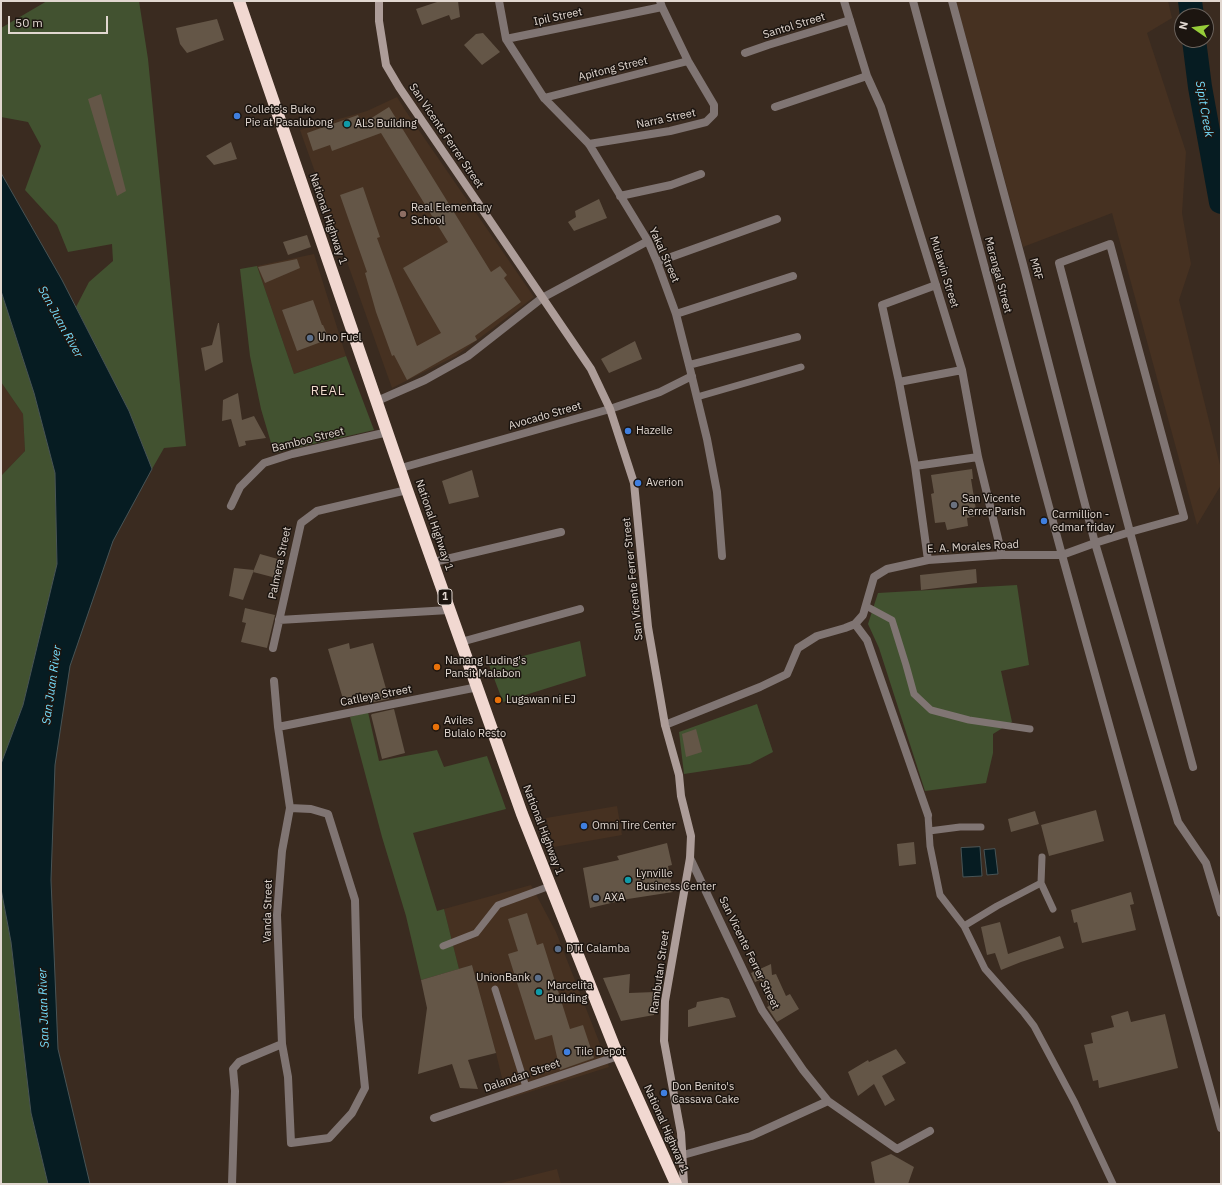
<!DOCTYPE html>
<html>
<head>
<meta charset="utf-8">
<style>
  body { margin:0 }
  #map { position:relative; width:1222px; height:1185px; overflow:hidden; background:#3a2b20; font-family:"IBM Plex Sans",sans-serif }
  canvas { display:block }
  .frame { position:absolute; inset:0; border:2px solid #e1d7d0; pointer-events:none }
  .north { position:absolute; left:1174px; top:8px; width:40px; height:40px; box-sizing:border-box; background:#1c1510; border:1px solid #6b635d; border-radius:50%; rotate:283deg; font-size:11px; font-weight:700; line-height:16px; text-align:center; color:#e1d7d0 }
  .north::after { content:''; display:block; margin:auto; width:14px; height:18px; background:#96cc39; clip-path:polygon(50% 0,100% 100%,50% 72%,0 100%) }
  .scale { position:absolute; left:8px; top:16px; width:100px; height:18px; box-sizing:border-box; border:2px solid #e1d7d0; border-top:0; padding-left:5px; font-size:12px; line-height:14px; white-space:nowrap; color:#e1d7d0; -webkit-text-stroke:3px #1c1510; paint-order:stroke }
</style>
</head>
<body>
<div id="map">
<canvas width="1222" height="1185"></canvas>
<div class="frame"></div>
<div class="north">N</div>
<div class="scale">50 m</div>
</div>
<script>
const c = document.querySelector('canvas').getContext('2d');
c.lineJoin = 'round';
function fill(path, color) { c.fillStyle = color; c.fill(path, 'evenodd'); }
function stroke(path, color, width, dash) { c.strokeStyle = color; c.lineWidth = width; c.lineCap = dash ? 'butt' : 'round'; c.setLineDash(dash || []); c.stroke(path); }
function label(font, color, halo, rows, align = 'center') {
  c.font = font + ' "IBM Plex Sans",sans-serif'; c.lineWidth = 3; c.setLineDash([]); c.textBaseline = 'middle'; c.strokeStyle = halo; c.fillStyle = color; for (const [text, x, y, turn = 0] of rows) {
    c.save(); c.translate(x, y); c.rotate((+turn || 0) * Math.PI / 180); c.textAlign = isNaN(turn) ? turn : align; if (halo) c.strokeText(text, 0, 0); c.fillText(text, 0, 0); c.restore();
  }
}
const built = new Path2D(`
  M 956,1 L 1168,1 L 1172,18 L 1147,33 L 1186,152 L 1182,213 L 1191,264 L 1179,300 L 1221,469 L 1221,485 L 1197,525 L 1112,213 L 1023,247 Z
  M 397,97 L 407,113 L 534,297 L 456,356 L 392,388 L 300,130 L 367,111 Z
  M 314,254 L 346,356 L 294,374 L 257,266 Z
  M 1,382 L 23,414 L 25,451 L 1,476 Z
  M 617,806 L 622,835 L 554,847 L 546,818 Z
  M 531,885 L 556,932 L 609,1067 L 507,1099 L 496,1053 L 472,965 L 459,969 L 444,909 Z
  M 557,1169 L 561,1184 L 497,1184 Z`);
const green = new Path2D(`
  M 47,1 L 139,1 L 148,59 L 186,446 L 164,448 L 152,469 L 129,411 L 76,307 L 89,282 L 113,261 L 112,244 L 68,252 L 57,225 L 25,190 L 41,146 L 28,122 L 1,117 L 1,28 Z
  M 257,266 L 294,374 L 346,356 L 374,430 L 274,453 L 261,409 L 250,356 L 240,269 Z
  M 1,291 L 34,393 L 55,473 L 57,564 L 23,705 L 1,764 L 1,476 L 25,451 L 23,414 L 1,382 Z
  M 1017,585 L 1029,665 L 1001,671 L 1012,722 L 993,734 L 993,753 L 986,783 L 925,791 L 879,648 L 868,624 L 878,593 Z
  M 580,641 L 586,676 L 503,702 L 489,665 Z
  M 757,704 L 773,752 L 750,764 L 684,774 L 679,732 Z
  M 368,712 L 379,761 L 437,750 L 444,767 L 487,756 L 506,809 L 413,833 L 437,911 L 444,909 L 459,969 L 421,980 L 406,916 L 382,837 L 350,717 Z
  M 1,889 L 11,942 L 31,1113 L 48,1184 L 1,1184 Z`);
const water = new Path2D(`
  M 1,173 L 62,280 L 129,411 L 152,469 L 113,541 L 70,666 L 55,765 L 51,880 L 58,1049 L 90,1184 L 48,1184 L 31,1113 L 11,942 L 1,889 L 1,764 L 23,705 L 57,564 L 55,473 L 34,393 L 1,291 Z
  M 980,847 L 982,876 L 963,877 L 961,848 Z
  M 995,849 L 998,874 L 987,875 L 984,850 Z`);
const river = new Path2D(`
  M 1190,1 L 1192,16
  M 1194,40 L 1200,87 L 1221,202`);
const building = new Path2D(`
  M 440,1 L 458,1 L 460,17 L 451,20 L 449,15 L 422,25 L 416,9 Z
  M 217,19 L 224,40 L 187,53 L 180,44 L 176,28 Z
  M 483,33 L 500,52 L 482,65 L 464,45 L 476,34 Z
  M 101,94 L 126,191 L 117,196 L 88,99 Z
  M 389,107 L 491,272 L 500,266 L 507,275 L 504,278 L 521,302 L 475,336 L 477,340 L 407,380 L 394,355 L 392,356 L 376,312 L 365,273 L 367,272 L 340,195 L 363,187 L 380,237 L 377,238 L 417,346 L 441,333 L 403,268 L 448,242 L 381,133 L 332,151 L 330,145 L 313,151 L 307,133 L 358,115 L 362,124 Z
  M 231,142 L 237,159 L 214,165 L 206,156 Z
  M 599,199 L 607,218 L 574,231 L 568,222 L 576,217 L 575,211 Z
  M 307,235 L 311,247 L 288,255 L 283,242 Z
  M 297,259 L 300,268 L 265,283 L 258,267 Z
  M 313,300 L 322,325 L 323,325 L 329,339 L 297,351 L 282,310 Z
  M 218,323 L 219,323 L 223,362 L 205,371 L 201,348 L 212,345 Z
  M 635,341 L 642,359 L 609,373 L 601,359 Z
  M 238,393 L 242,420 L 254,416 L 266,438 L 245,441 L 246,445 L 239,447 L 231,419 L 222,421 L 223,400 Z
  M 972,469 L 973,479 L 971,479 L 977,516 L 967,518 L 968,526 L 947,530 L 945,522 L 935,523 L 931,494 L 934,493 L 931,475 Z
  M 472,470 L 479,497 L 449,504 L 442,481 Z
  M 260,554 L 285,561 L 280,579 L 253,572 Z
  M 234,568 L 254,570 L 243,600 L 229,596 Z
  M 976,569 L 977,583 L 921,590 L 920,575 Z
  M 245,608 L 275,615 L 267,648 L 241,642 L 246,623 L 242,622 Z
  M 349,643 L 350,649 L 373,643 L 389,699 L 369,703 L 366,693 L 343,699 L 328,649 Z
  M 394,709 L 405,753 L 382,759 L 371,715 L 372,714 Z
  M 696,729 L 702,752 L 686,757 L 682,734 Z
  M 1096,810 L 1104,841 L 1049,856 L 1041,825 Z
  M 1035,811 L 1039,824 L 1011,832 L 1008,819 Z
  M 914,842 L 916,864 L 899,866 L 897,844 Z
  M 667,843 L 672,865 L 668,866 L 673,892 L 628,899 L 590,908 L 583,868 L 619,860 L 617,856 Z
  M 1131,892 L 1134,904 L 1130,905 L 1136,930 L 1082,943 L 1077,922 L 1074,923 L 1071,910 Z
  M 527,913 L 537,945 L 543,943 L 570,1029 L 583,1025 L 594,1058 L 560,1070 L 552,1035 L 535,1040 L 508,954 L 518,951 L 508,919 Z
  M 1000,922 L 1008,954 L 1060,936 L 1064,948 L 1021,962 L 1001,970 L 995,953 L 987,955 L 981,927 Z
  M 771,964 L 772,975 L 776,974 L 786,996 L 790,994 L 799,1009 L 777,1022 L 767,1007 L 769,1006 L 760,980 L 755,982 L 751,973 Z
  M 472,965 L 496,1053 L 468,1060 L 478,1089 L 460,1088 L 452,1064 L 418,1074 L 427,1008 L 421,980 Z
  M 630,974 L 629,993 L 655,992 L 654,1015 L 621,1021 L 603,978 Z
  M 722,997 L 729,999 L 736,1017 L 688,1027 L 688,1010 L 696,1007 L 697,1002 Z
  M 1128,1011 L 1131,1022 L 1165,1014 L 1178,1068 L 1099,1088 L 1098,1080 L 1093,1081 L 1084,1045 L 1093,1043 L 1091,1033 L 1114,1027 L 1111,1016 Z
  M 896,1049 L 906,1063 L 882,1076 L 895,1100 L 885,1106 L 874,1084 L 858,1096 L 848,1072 L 868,1060 L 869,1062 Z
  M 891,1154 L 914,1167 L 908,1184 L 875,1184 L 871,1162 Z`);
const lane = new Path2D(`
  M 697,397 L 801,367
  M 866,606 L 892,620 L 906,665 L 914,694 L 931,710 L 969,720 L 1030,729
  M 928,815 L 930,846 L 940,895 L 964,926 L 985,969 L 1024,1013 L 1034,1026 L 1075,1103 L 1113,1184
  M 929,831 L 960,827 L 981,827
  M 1042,857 L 1041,883 L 1053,909
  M 964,926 L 997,906 L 1041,883
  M 443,946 L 476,933 L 498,905 L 550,886
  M 495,989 L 526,1087`);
const street = new Path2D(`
  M 499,1 L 506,39 L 544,98 L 589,144 L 648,241 L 657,262 L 676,314 L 689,365 L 707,439 L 717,492 L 722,556
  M 844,1 L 867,76 L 881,107 L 962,370 L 978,457 L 1002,555
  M 913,1 L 1062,555 L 1221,1128
  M 952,1 L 1023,264 L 1095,543 L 1178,822 L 1206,863 L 1221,913
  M 506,39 L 662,7
  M 745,53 L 768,45 L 850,20
  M 544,98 L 688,61
  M 775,107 L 867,76
  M 589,144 L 670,131 L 706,122 L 714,114 L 714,105 L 688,61 L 662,7 L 660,1
  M 620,196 L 671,185 L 701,174
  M 657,262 L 777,219
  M 676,314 L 793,276
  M 689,365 L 797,337
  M 899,382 L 962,370
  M 377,401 L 425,380 L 468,356 L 542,298 L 648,241
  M 915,466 L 978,457
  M 401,468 L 610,409 L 660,392 L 692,376
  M 231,506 L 240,487 L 264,463 L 292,454 L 388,432
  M 928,560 L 915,466 L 899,382 L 882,305 L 936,285
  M 434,562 L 561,532
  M 279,620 L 449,610
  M 855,624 L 867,640 L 928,815
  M 461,642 L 580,609
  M 273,648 L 301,523 L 317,511 L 407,490
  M 274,681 L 278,727 L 290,808 L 282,851 L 277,915 L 282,1044 L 288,1077 L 291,1143 L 329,1138 L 352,1113 L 365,1088 L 358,1017 L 355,900 L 328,814 L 311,809 L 290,808
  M 665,725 L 760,687 L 787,674 L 798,648 L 817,636 L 845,628 L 855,624 L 863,615 L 874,577 L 887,569 L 928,560 L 1002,555 L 1062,555 L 1095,543 L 1130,532 L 1184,517 L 1110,244 L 1059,263 L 1130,532 L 1193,767
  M 278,727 L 478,687
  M 690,858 L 762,1010 L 803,1070 L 828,1101 L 897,1149 L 930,1131
  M 434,1118 L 618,1056
  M 683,1155 L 751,1136 L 828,1101
  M 232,1184 L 235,1091 L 233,1069 L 239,1062 L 282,1044`);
const secondary = new Path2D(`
  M 379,1 L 379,21 L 386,65 L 399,87 L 591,369 L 610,409 L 634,483 L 648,627 L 665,725 L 679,775 L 681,796 L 691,836 L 690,858 L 665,1001 L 664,1041 L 681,1133 L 684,1184`);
const highway = new Path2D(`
  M 239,1 L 407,490 L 522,814 L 614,1046 L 676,1184`);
const markers = [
  [237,116,4,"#3f7fe0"],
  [347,124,4,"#0f9aa8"],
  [403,214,4,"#8d6e63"],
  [310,338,4,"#5c6f8a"],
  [628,431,4,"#3f7fe0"],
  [638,483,4,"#3f7fe0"],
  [954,505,4,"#6b7280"],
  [1044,521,4,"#3f7fe0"],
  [437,667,4,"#e8710a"],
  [498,700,4,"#e8710a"],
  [436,727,4,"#e8710a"],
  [584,826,4,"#3f7fe0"],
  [628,880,4,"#0f9aa8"],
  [596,898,4,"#5c6f8a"],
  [558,949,4,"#5c6f8a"],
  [538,978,4,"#5c6f8a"],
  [539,992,4,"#0f9aa8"],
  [567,1052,4,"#3f7fe0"],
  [664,1093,4,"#3f7fe0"]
];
const shields = [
  [445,597,14]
];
const shieldNames = [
  ["1",445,597]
];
const streetNames = [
  ["Ipil Street",558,17,-12],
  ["Santol Street",794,26,-17],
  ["Apitong Street",613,69,-14],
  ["Narra Street",666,119,-12],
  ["San Vicente Ferrer Street",446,136,56],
  ["National Highway 1",328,219,71],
  ["Yakal Street",664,255,66],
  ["MRF",1036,269,75],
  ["Mulawin Street",944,272,73],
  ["Marangal Street",998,275,75],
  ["Avocado Street",545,416,-16],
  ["Bamboo Street",308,440,-14],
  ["National Highway 1",434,525,71],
  ["E. A. Morales Road",973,547,-3],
  ["Palmera Street",280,563,-78],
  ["San Vicente Ferrer Street",633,579,-96],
  ["Catlleya Street",376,696,-11],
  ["National Highway 1",543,830,69],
  ["Vanda Street",268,911,-89],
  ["San Vicente Ferrer Street",749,953,64],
  ["Rambutan Street",660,972,-82],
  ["Dalandan Street",522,1076,-19],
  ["National Highway 1",666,1129,66]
];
const poiNames = [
  ["Collete's Buko",245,110],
  ["Pie at Pasalubong",245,123],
  ["ALS Building",355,124],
  ["Real Elementary",411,208],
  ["School",411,221],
  ["Uno Fuel",318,338],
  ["Hazelle",636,431],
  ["Averion",646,483],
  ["San Vicente",962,499],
  ["Ferrer Parish",962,512],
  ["Carmillion -",1052,515],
  ["edmar friday",1052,528],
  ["Nanang Luding's",445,661],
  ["Pansit Malabon",445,674],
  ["Lugawan ni EJ",506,700],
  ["Aviles",444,721],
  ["Bulalo Resto",444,734],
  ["Omni Tire Center",592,826],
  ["Lynville",636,874],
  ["Business Center",636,887],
  ["AXA",604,898],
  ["DTI Calamba",566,949],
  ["UnionBank",530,978,"right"],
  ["Marcelita",547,986],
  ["Building",547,999],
  ["Tile Depot",575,1052],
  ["Don Benito's",672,1087],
  ["Cassava Cake",672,1100]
];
const waterNames = [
  ["Sipit Creek",1204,109,80],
  ["San Juan River",60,322,61],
  ["San Juan River",52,685,-82],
  ["San Juan River",44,1008,-92]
];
const quarterNames = [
  ["REAL",328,391]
];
fill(built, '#463121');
fill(green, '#425230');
fill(water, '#061c22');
stroke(water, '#485456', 1);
stroke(river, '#061c22', 24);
fill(building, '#645647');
stroke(lane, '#807573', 7);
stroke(street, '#807573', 8);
stroke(secondary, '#ad9d99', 8);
stroke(highway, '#f1d8d1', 12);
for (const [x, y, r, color] of markers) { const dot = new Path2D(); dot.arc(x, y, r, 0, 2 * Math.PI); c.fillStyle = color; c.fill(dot); stroke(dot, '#1c1510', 1.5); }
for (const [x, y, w] of shields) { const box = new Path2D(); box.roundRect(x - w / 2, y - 8, w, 16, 3); c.fillStyle = '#1c1510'; c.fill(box); stroke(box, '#e1d7d0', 1); }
label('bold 10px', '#e1d7d0', null, shieldNames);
label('11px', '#e1d7d0', '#1c1510', streetNames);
label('11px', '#e1d7d0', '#1c1510', poiNames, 'left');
label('italic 12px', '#74ddfc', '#1c1510', waterNames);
c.letterSpacing = '1px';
label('13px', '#f1dcce', '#1c1510', quarterNames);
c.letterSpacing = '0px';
</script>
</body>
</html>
